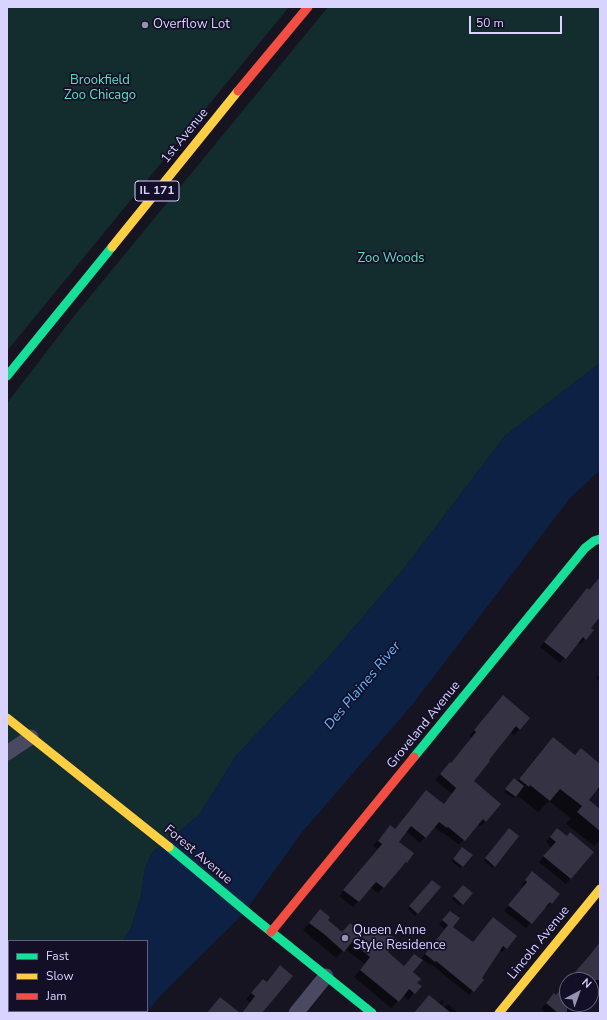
<!DOCTYPE html>
<html>
<head>
<meta charset="utf-8">
<style>
  body { margin:0 }
  #map { position:relative; width:607px; height:1020px; overflow:hidden; background:#161421; font-family:"Nunito Sans",sans-serif }
  canvas { display:block }
  .frame { position:absolute; inset:0; border:8px solid #d9d4ff; pointer-events:none }
  .legend { position:absolute; left:8px; top:940px; width:140px; height:72px; box-sizing:border-box; background:#130f26; border:1px solid #625e7d; margin:0; padding:5px 7px; list-style:none; font-size:12px; color:#d9d4ff }
  .legend li { display:flex; align-items:center; gap:8px; height:20px }
  .legend b { width:20px; border:1px solid #625e7d }
  .north { position:absolute; left:559px; top:972px; width:40px; height:40px; box-sizing:border-box; background:#130f26; border:1px solid #625e7d; border-radius:50%; rotate:41deg; font-size:11px; font-weight:700; line-height:16px; text-align:center; color:#d9d4ff }
  .north::after { content:''; display:block; margin:auto; width:14px; height:18px; background:#9591b1; clip-path:polygon(50% 0,100% 100%,50% 72%,0 100%) }
  .scale { position:absolute; left:469px; top:16px; width:93px; height:18px; box-sizing:border-box; border:2px solid #d9d4ff; border-top:0; padding-left:5px; font-size:12px; line-height:14px; white-space:nowrap; color:#d9d4ff; -webkit-text-stroke:3px #130f26; paint-order:stroke }
</style>
</head>
<body>
<div id="map">
<canvas width="607" height="1020"></canvas>
<div class="frame"></div>
<ul class="legend">
<li><b style="height:5px;background:#16e098"></b>Fast</li>
<li><b style="height:5px;background:#ffcf43"></b>Slow</li>
<li><b style="height:5px;background:#f24e42"></b>Jam</li>
</ul>
<div class="north">N</div>
<div class="scale">50 m</div>
</div>
<script>
const c = document.querySelector('canvas').getContext('2d');
c.lineJoin = 'round';
function fill(path, color) { c.fillStyle = color; c.fill(path, 'evenodd'); }
function stroke(path, color, width, dash) { c.strokeStyle = color; c.lineWidth = width; c.lineCap = dash ? 'butt' : 'round'; c.setLineDash(dash || []); c.stroke(path); }
function label(font, color, halo, rows, align = 'center') {
  c.font = font + ' "Nunito Sans",sans-serif'; c.lineWidth = 3.5; c.setLineDash([]); c.textBaseline = 'middle'; c.strokeStyle = halo; c.fillStyle = color; for (const [text, x, y, turn = 0] of rows) {
    c.save(); c.translate(x, y); c.rotate((+turn || 0) * Math.PI / 180); c.textAlign = isNaN(turn) ? turn : align; if (halo) c.strokeText(text, 0, 0); c.fillText(text, 0, 0); c.restore();
  }
}
const green = new Path2D(`
  M 7,7 L 289,7 L 7,351 Z
  M 328,7 L 600,7 L 600,363 L 505,436 L 402,571 L 328,658 L 236,756 L 199,815 L 153,852 L 145,868 L 141,896 L 131,928 L 123,941 L 9,941 L 9,1011 L 64,1011 L 63,1013 L 7,1013 L 7,403 L 74,316 Z`);
const water = new Path2D(`
  M 600,363 L 600,470 L 570,498 L 412,705 L 303,831 L 243,914 L 158,998 L 147,1013 L 63,1013 L 64,1011 L 147,1011 L 147,941 L 123,941 L 131,928 L 141,896 L 145,868 L 153,852 L 199,815 L 236,756 L 328,658 L 402,571 L 505,436 Z`);
const shadow = new Path2D(`
  M 600,577 L 600,615 L 590,628 L 585,639 L 580,644 L 578,642 L 560,663 L 540,647 L 582,594 L 589,591 Z
  M 600,674 L 600,682 L 596,678 Z
  M 498,702 L 520,729 L 514,735 L 510,731 L 472,782 L 486,821 L 480,826 L 477,824 L 459,845 L 442,832 L 441,833 L 434,827 L 420,843 L 406,831 L 398,842 L 400,867 L 378,893 L 370,887 L 353,907 L 339,896 L 377,849 L 373,846 L 390,826 L 394,830 L 421,796 L 443,805 L 452,794 L 435,780 L 445,769 L 451,764 L 472,738 L 469,736 Z
  M 554,739 L 574,756 L 581,749 L 600,765 L 600,792 L 596,789 L 587,800 L 600,810 L 600,840 L 594,846 L 566,824 L 571,818 L 549,801 L 538,812 L 518,796 L 517,798 L 515,796 L 513,798 L 504,792 L 512,781 L 517,781 L 542,750 Z
  M 507,832 L 495,866 L 493,868 L 484,861 Z
  M 553,834 L 567,837 L 592,852 L 566,884 L 539,862 L 551,847 L 546,842 Z
  M 460,850 L 471,855 L 460,868 L 451,861 Z
  M 527,878 L 551,903 L 547,908 L 545,906 L 526,928 L 504,911 L 523,888 L 521,886 Z
  M 432,881 L 439,887 L 415,916 L 408,909 Z
  M 461,888 L 462,904 L 460,906 L 452,899 Z
  M 320,910 L 326,920 L 342,933 L 364,937 L 387,952 L 404,966 L 414,955 L 420,960 L 445,929 L 439,925 L 446,916 L 452,927 L 473,943 L 516,936 L 502,952 L 499,950 L 481,979 L 482,980 L 469,995 L 431,964 L 430,965 L 422,959 L 411,972 L 416,983 L 414,993 L 408,1000 L 403,996 L 391,1008 L 354,977 L 365,964 L 345,949 L 336,958 L 303,930 Z
  M 600,942 L 600,992 L 591,1003 L 591,980 L 569,980 Z
  M 274,973 L 261,1013 L 242,1013 L 250,1003 L 246,999 L 263,980 L 266,983 Z
  M 567,982 L 567,1004 L 590,1004 L 583,1011 L 581,1009 L 578,1013 L 545,1013 L 541,1009 L 554,995 L 555,996 Z
  M 442,1000 L 444,1001 L 441,1006 L 443,1008 L 448,1004 L 457,1012 L 456,1013 L 414,1013 L 438,1004 Z`);
const building = new Path2D(`
  M 600,577 L 600,617 L 591,628 L 594,630 L 586,640 L 583,637 L 566,659 L 544,642 L 587,588 L 589,590 Z
  M 503,695 L 530,718 L 520,730 L 516,726 L 489,760 L 490,761 L 474,781 L 501,804 L 486,822 L 483,819 L 465,841 L 448,827 L 447,828 L 439,822 L 426,838 L 411,826 L 399,842 L 414,853 L 407,863 L 406,862 L 384,888 L 376,882 L 359,902 L 343,890 L 382,844 L 378,841 L 390,825 L 395,829 L 426,790 L 444,804 L 456,788 L 440,774 L 450,762 L 451,763 L 476,732 L 474,730 Z
  M 553,737 L 575,755 L 581,748 L 600,764 L 600,786 L 589,800 L 600,809 L 600,831 L 577,812 L 582,806 L 560,789 L 550,801 L 530,785 L 529,787 L 519,779 Z
  M 514,778 L 524,786 L 516,797 L 505,789 Z
  M 509,828 L 519,836 L 495,867 L 485,858 Z
  M 557,828 L 567,836 L 570,832 L 594,852 L 571,879 L 543,856 L 556,842 L 550,837 Z
  M 462,847 L 473,855 L 463,867 L 453,859 Z
  M 532,871 L 560,894 L 552,904 L 550,902 L 532,924 L 508,905 L 527,882 L 525,880 Z
  M 432,880 L 441,887 L 418,914 L 409,906 Z
  M 463,885 L 473,893 L 463,905 L 453,896 Z
  M 320,909 L 330,917 L 328,920 L 342,932 L 350,923 L 364,936 L 369,929 L 376,935 L 382,928 L 397,940 L 388,952 L 404,966 L 414,954 L 423,960 L 413,972 L 421,979 L 417,983 L 422,986 L 415,994 L 409,989 L 399,1002 L 360,970 L 370,957 L 352,942 L 344,952 L 324,934 L 309,923 Z
  M 450,911 L 460,918 L 453,927 L 473,942 L 493,917 L 517,936 L 507,949 L 503,946 L 482,978 L 484,980 L 474,992 L 436,961 L 435,962 L 425,954 L 448,925 L 442,920 Z
  M 600,942 L 600,980 L 568,980 L 589,956 Z
  M 280,965 L 293,976 L 262,1013 L 242,1013 L 255,996 L 251,993 L 263,979 L 267,982 Z
  M 567,981 L 567,1013 L 558,1013 L 546,1003 L 554,993 L 556,995 Z
  M 429,995 L 451,1013 L 414,1013 Z
  M 220,997 L 240,1013 L 207,1013 Z`);
const street = new Path2D(`
  M 7,753 L 31,737
  M 296,1013 L 326,976`);
const fast = new Path2D(`
  M 7,376 L 112,247
  M 414,757 L 585,548 L 594,541 L 600,539
  M 169,847 L 254,918 L 372,1013`);
const slow = new Path2D(`
  M 112,247 L 238,91
  M 7,718 L 169,847
  M 499,1013 L 600,889`);
const jam = new Path2D(`
  M 238,91 L 308,7
  M 271,932 L 414,757`);
const markers = [
  [145,25,4,"#9591b1"],
  [345,938,4,"#9591b1"]
];
const shields = [
  [157,191,44]
];
const shieldNames = [
  ["IL 171",157,191]
];
const poiNames = [
  ["Overflow Lot",153,25],
  ["Queen Anne",353,931],
  ["Style Residence",353,946]
];
const parkNames = [
  ["Brookfield",100,81],
  ["Zoo Chicago",100,96],
  ["Zoo Woods",391,259]
];
const streetNames = [
  ["1st Avenue",185,136,-51],
  ["Groveland Avenue",424,725,-51],
  ["Forest Avenue",198,855,40],
  ["Lincoln Avenue",539,943,-51]
];
const waterNames = [
  ["Des Plaines River",363,686,-50]
];
fill(green, '#132c2d');
fill(water, '#0d2144');
fill(shadow, '#0007');
fill(building, '#343243');
stroke(street, '#4a4962', 15);
stroke(fast, '#16e098', 9);
stroke(slow, '#ffcf43', 9);
stroke(jam, '#f24e42', 9);
for (const [x, y, r, color] of markers) { const dot = new Path2D(); dot.arc(x, y, r, 0, 2 * Math.PI); c.fillStyle = color; c.fill(dot); stroke(dot, '#130f26', 1.5); }
for (const [x, y, w] of shields) { const box = new Path2D(); box.roundRect(x - w / 2, y - 10, w, 20, 3); c.fillStyle = '#130f26'; c.fill(box); stroke(box, '#d9d4ff', 1); }
label('bold 12px', '#d9d4ff', null, shieldNames);
label('13px', '#d9d4ff', '#130f26', poiNames, 'left');
label('13px', '#5fe0c0', '#130f26', parkNames);
label('13px', '#d9d4ff', '#130f26', streetNames);
label('italic 14px', '#62b6ff', '#130f26', waterNames);
</script>
</body>
</html>
